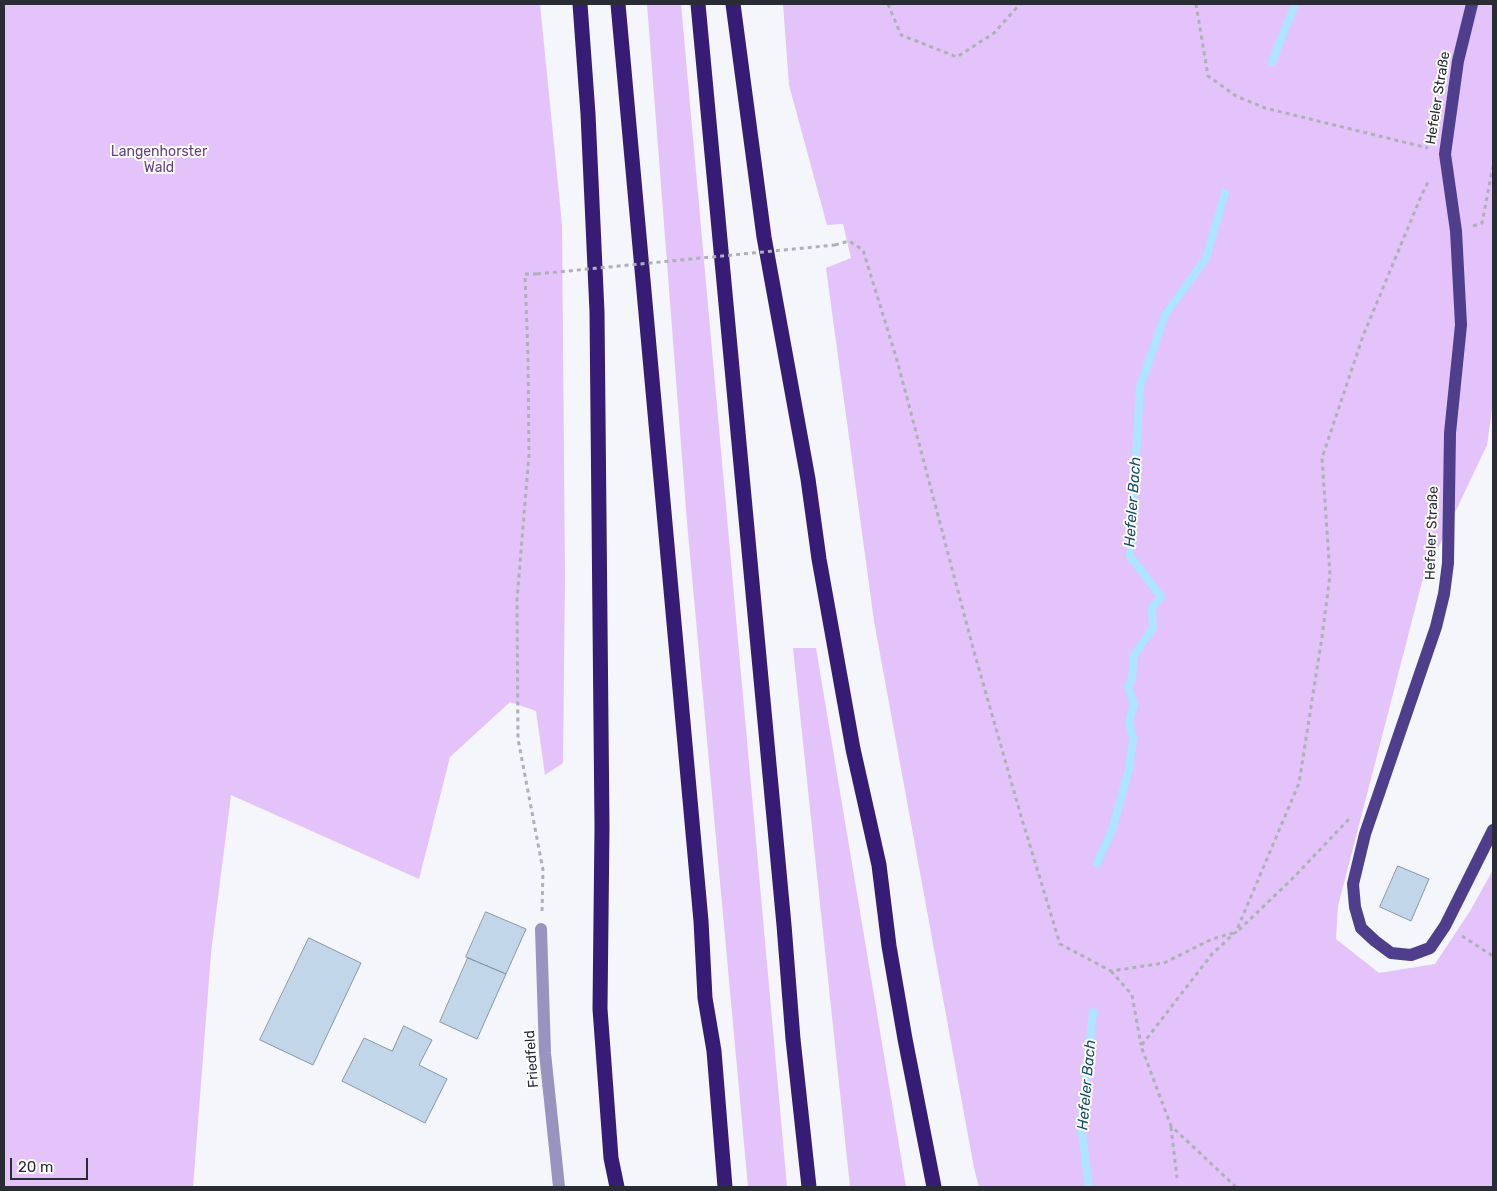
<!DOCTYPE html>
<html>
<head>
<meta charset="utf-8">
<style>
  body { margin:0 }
  #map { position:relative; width:1497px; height:1191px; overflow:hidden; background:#f4f6fb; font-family:Rubik,sans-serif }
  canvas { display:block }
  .frame { position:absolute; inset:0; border:5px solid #292c35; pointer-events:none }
  .scale { position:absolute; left:10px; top:1158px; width:78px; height:22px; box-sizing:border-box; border:2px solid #292c35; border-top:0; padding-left:6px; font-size:15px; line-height:18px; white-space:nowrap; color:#292c35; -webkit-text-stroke:4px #fff; paint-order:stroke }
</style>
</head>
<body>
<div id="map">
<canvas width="1497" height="1191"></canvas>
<div class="frame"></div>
<div class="scale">20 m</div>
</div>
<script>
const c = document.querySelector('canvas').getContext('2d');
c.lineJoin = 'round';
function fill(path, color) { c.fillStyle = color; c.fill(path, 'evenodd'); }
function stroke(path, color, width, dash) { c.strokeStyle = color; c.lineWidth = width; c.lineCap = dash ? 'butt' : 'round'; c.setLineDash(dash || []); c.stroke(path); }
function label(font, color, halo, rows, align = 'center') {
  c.font = font + ' Rubik,sans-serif'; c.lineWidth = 4; c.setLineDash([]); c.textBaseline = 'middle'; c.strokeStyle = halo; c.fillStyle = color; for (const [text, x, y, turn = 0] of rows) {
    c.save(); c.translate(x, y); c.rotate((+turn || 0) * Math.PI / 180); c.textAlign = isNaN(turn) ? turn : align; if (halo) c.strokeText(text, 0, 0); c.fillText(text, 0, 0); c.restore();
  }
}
const green = new Path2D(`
  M 4,4 L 540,4 L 562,224 L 565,577 L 563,763 L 545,775 L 536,711 L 510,702 L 450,757 L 419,879 L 231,795 L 211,953 L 193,1187 L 4,1187 Z
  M 647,4 L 681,4 L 787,1187 L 748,1187 L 687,522 Z
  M 783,4 L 1493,4 L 1493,402 L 1487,445 L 1422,582 L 1338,906 L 1336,939 L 1379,973 L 1435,964 L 1470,911 L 1493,870 L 1493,1187 L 979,1187 L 974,1168 L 874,621 L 826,268 L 851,258 L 843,224 L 827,225 L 789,85 Z
  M 793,648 L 816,648 L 906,1187 L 850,1187 Z`);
const stream = new Path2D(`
  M 1272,62 L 1295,4
  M 1097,863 L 1112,830 L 1129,769 L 1133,738 L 1129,722 L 1134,704 L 1128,687 L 1132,678 L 1134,655 L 1153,628 L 1152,608 L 1161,597 L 1130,556 L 1140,387 L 1165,315 L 1206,258 L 1225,193
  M 1089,1187 L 1081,1125 L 1093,1012`);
const building = new Path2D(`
  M 1398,866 L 1429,879 L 1411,921 L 1380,907 Z
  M 486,912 L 526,929 L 506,974 L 466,957 Z
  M 309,938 L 361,963 L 313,1065 L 260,1040 Z
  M 468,958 L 506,974 L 477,1039 L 440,1022 Z
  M 404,1026 L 432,1040 L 419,1065 L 447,1079 L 425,1123 L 342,1081 L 364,1038 L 392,1051 Z`);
const path = new Path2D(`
  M 888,4 L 901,35 L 957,57 L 994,33 L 1020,4
  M 1196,4 L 1208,76 L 1236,96 L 1265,108 L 1428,148
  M 1473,226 L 1482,223 L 1493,166
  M 835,245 L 849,241 L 863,250 L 897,360 L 973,648 L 1021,816 L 1060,944 L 1111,971 L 1164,963 L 1212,939 L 1233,933
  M 537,274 L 525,274 L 528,357 L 529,454 L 517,600 L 518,739 L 543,870 L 542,911
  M 1239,930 L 1294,877 L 1349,819
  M 1462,936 L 1493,956
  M 1111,971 L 1132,995 L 1141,1045
  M 1171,1127 L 1177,1178
  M 1236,1187 L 1171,1126 L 1141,1046 L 1212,954 L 1236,932 L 1299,783 L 1322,637 L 1330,575 L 1322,458 L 1363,336 L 1422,194 L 1428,182`);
const minor = new Path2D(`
  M 541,929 L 545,1053 L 559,1187`);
const major = new Path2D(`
  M 1472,4 L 1458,61 L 1445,154 L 1456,231 L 1461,325 L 1450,433 L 1448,563 L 1444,594 L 1436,627 L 1365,834 L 1353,884 L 1355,907 L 1361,928 L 1375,941 L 1391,953 L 1411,955 L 1430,948 L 1445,926 L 1493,830`);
const highway = new Path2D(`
  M 580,4 L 588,114 L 597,312 L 602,827 L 600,1009 L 611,1158 L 617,1187
  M 618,4 L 701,921 L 705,998 L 714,1051 L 725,1187
  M 698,4 L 784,925 L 793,1039 L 809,1187
  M 733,4 L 764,237 L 808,479 L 819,559 L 853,749 L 879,865 L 889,946 L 905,1039 L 934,1187`);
const pathBridge = new Path2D(`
  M 537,274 L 835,245`);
const streetNames = [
  ["Hefeler Straße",1438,98,-81],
  ["Hefeler Straße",1432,533,-88],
  ["Friedfeld",532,1059,-94]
];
const parkNames = [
  ["Langenhorster",159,152],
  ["Wald",159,168]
];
const waterNames = [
  ["Hefeler Bach",1133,502,-86],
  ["Hefeler Bach",1087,1085,-85]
];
fill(green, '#e3c3fa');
stroke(stream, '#ade5fe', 8);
fill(building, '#c2d6e9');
stroke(building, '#8597a9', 1);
stroke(path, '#aeb0b7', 3, [4, 4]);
stroke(minor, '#9893bf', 12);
stroke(major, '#4e3e8b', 12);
stroke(highway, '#371c76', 15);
stroke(pathBridge, '#aeb0b7', 3, [4, 4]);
label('14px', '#292c35', '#fff', streetNames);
label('14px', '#694083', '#fff', parkNames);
label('italic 15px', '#144f64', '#fff', waterNames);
</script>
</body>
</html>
